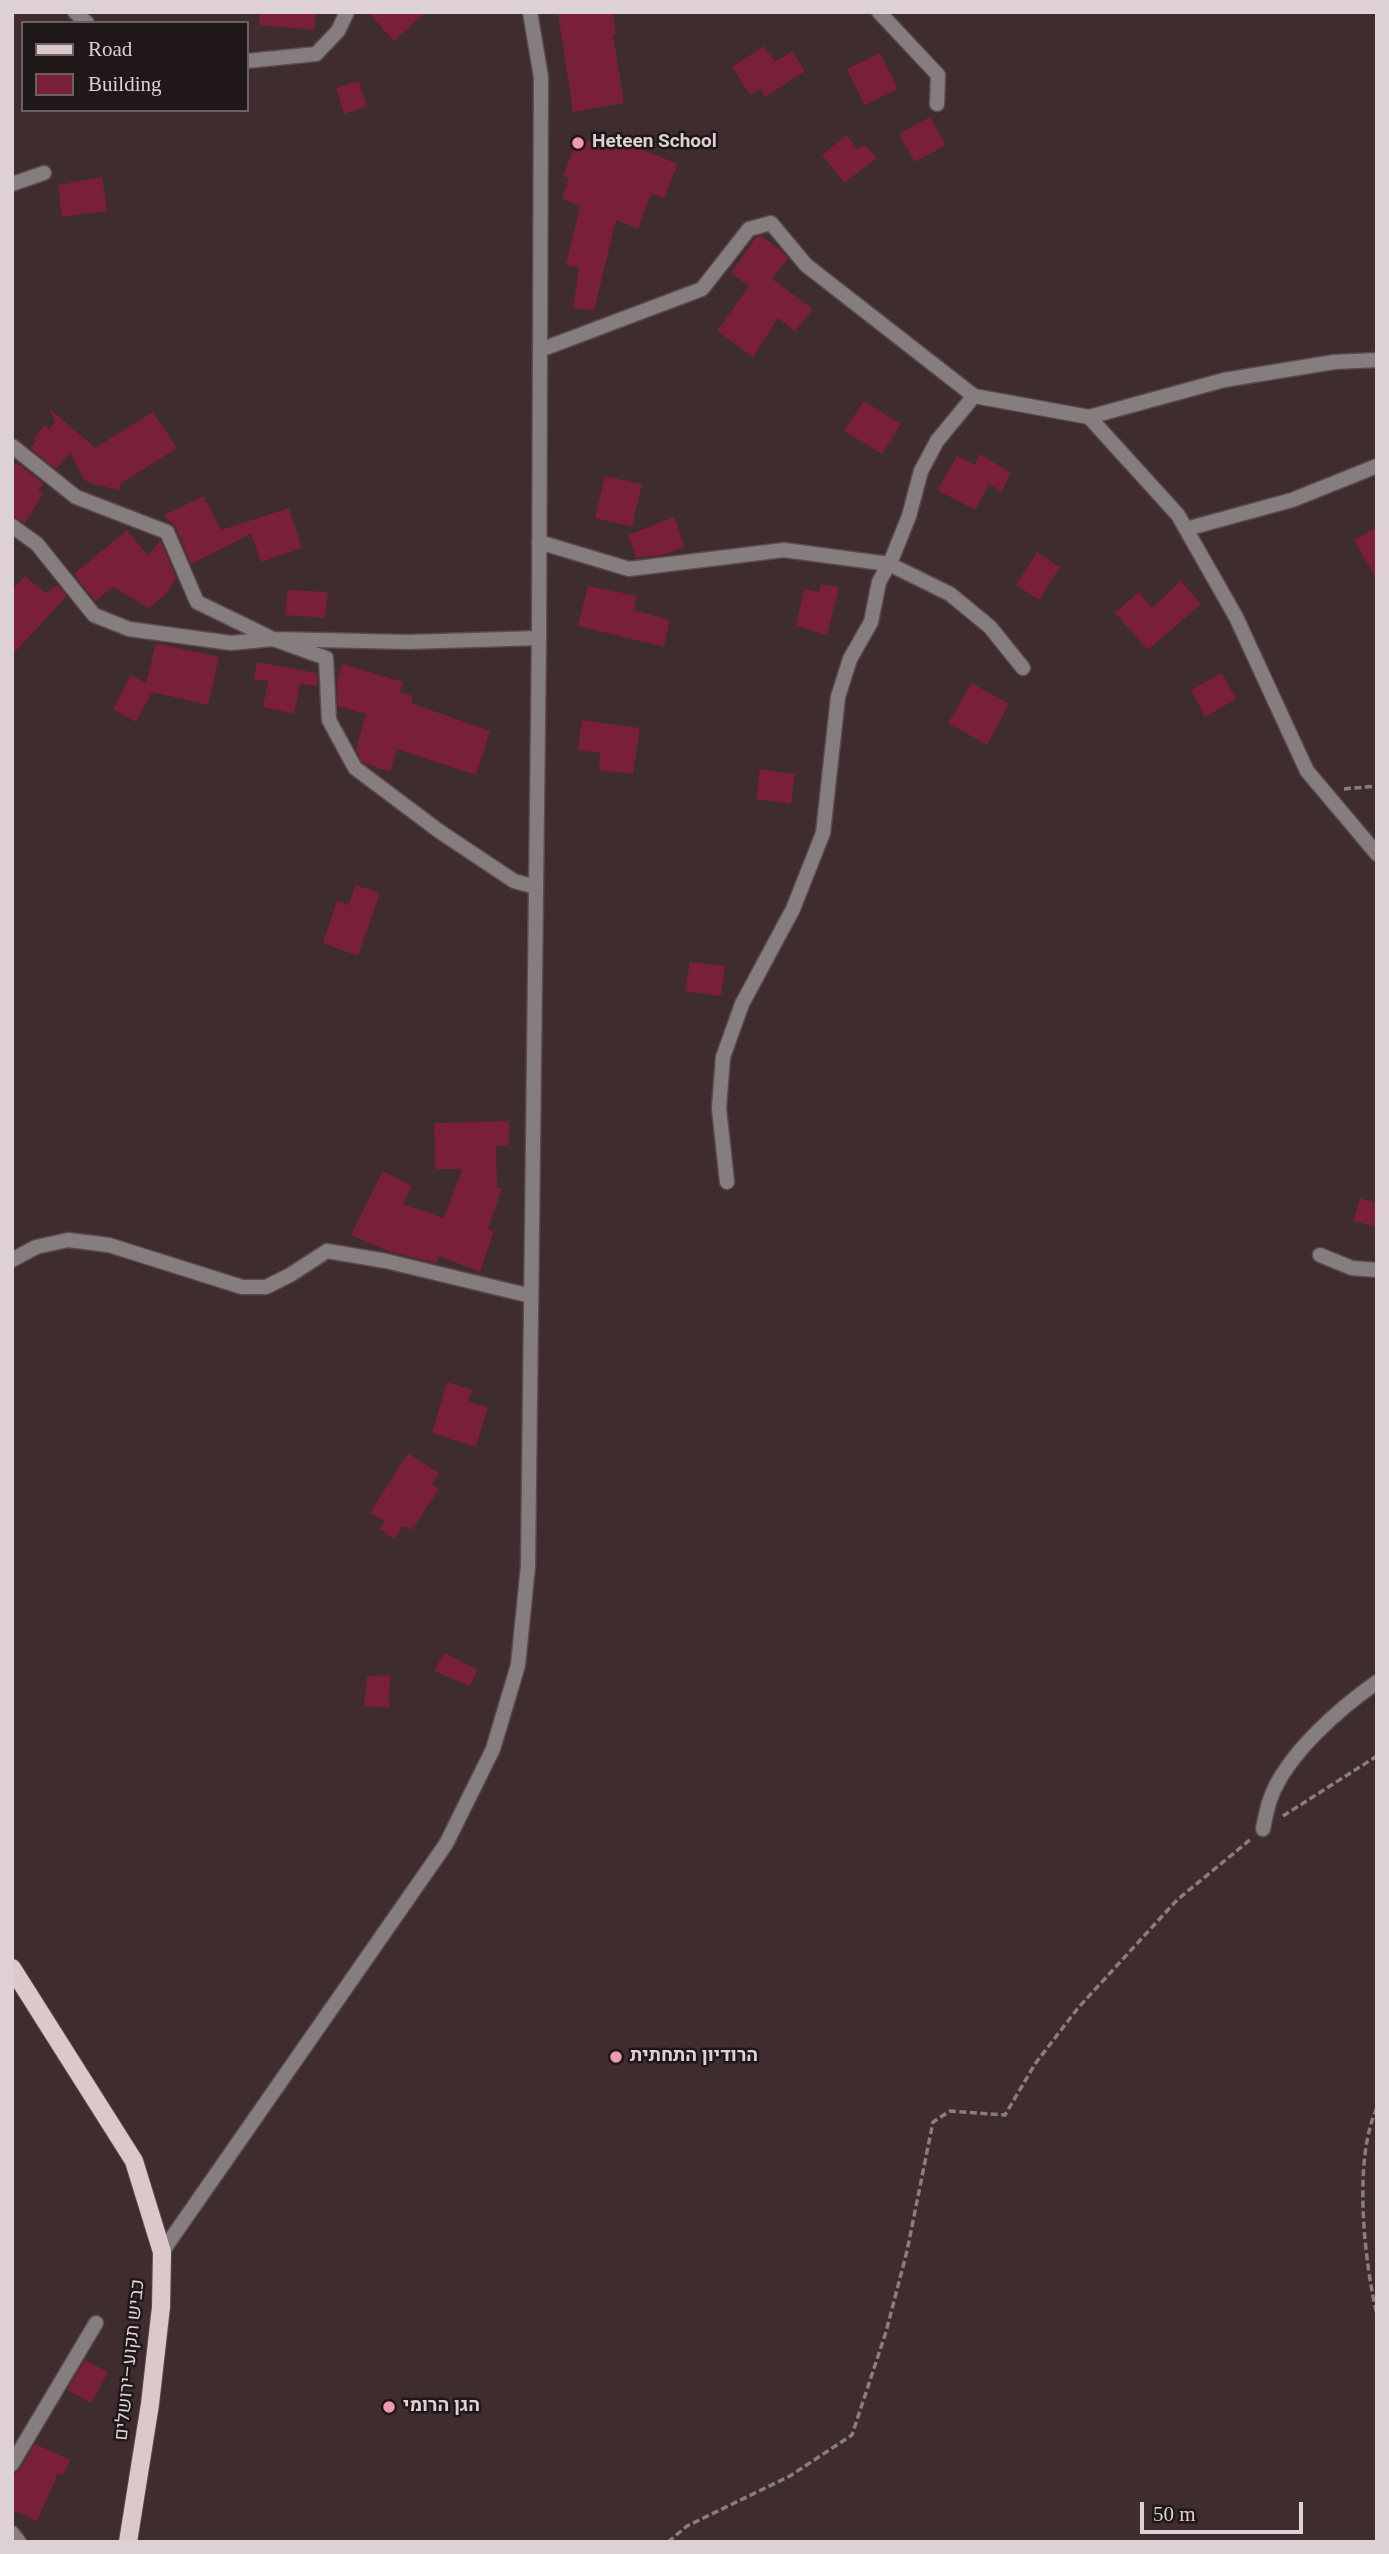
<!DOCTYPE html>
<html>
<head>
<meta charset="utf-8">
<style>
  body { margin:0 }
  #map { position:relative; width:1389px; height:2554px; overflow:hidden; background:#3e2c2f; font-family:Georgia,serif }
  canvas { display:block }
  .frame { position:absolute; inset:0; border:14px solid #ddd1d3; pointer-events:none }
  .legend { position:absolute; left:21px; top:21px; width:228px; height:91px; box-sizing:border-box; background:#1f1718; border:2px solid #6b6163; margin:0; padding:9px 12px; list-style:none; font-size:21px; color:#ddd1d3 }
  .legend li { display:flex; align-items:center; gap:14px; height:35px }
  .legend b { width:35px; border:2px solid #6b6163 }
  .scale { position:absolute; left:1140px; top:2502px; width:163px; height:32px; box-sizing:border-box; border:4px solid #ddd1d3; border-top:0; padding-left:9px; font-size:21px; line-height:24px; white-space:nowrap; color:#ddd1d3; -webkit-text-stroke:5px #1f1718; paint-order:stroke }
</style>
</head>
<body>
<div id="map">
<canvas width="1389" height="2554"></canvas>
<div class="frame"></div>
<ul class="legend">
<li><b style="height:9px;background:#dcc8cb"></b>Road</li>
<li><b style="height:19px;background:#791f38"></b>Building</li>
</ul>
<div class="scale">50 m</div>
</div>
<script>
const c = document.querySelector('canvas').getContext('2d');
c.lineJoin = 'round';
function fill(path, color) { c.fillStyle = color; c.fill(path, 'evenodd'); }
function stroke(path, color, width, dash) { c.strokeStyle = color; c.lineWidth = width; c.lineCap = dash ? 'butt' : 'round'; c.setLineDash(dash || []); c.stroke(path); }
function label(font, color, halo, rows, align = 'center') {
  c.font = font + ' Georgia,Heebo,serif'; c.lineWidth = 5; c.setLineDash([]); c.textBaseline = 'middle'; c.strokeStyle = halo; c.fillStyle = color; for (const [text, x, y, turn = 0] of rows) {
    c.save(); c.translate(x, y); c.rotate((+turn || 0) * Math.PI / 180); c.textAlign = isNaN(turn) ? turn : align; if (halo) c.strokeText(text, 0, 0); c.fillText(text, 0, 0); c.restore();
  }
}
const building = new Path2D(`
  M 260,12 L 316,12 L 314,30 L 259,25 Z
  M 368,12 L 426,12 L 394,41 Z
  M 558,12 L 613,12 L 616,34 L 613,34 L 624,103 L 573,112 Z
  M 764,46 L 775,62 L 792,51 L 805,71 L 765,97 L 760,89 L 750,95 L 732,67 Z
  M 880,53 L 898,89 L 865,105 L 847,69 Z
  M 359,81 L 367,107 L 344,114 L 336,88 Z
  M 930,117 L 946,145 L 915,162 L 899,134 Z
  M 606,135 L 678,164 L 664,198 L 651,194 L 638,229 L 616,220 L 594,311 L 573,308 L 579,268 L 566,265 L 580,206 L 562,199 L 569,178 L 563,176 L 578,138 L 602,146 Z
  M 847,135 L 857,149 L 865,145 L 877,158 L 844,183 L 822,155 Z
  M 102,177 L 107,211 L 62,217 L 58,185 Z
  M 761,236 L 781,250 L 788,258 L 772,279 L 813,309 L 795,331 L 778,318 L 753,357 L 717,331 L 749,286 L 731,273 L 756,237 Z
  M 864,401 L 901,424 L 882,454 L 844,431 Z
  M 49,408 L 95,448 L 153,412 L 177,448 L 120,484 L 120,490 L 96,485 L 84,480 L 70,452 L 56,469 L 30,448 L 37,440 L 34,438 L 45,425 L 49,429 L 55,422 Z
  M 980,454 L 1011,473 L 1001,492 L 989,484 L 975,510 L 937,490 L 957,456 L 975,465 Z
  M 17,463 L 44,484 L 38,490 L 43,494 L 25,523 L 12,515 L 12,468 Z
  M 605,476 L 642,484 L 632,527 L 595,518 Z
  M 204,496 L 221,530 L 289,508 L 302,548 L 261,562 L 251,534 L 191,564 L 176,528 L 164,515 Z
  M 674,517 L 685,547 L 662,555 L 636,558 L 628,535 Z
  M 1377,527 L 1377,580 L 1354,540 Z
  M 127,530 L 148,556 L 160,540 L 176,578 L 167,593 L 149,608 L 113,587 L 95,601 L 74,574 Z
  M 1037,552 L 1060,567 L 1039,600 L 1016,585 Z
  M 25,576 L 45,593 L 58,585 L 67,596 L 12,655 L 12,590 Z
  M 1181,581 L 1201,604 L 1148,650 L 1115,613 L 1139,592 L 1152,608 Z
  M 821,584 L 839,587 L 827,635 L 796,626 L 804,589 L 819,592 Z
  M 588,586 L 637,596 L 634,610 L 670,620 L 664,647 L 578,626 Z
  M 288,590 L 328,592 L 325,618 L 285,615 Z
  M 156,643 L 219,657 L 208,705 L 152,692 L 136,722 L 113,709 L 131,675 L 146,683 Z
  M 257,662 L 317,673 L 317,686 L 300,684 L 294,714 L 263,707 L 268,681 L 254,680 Z
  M 342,664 L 403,682 L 400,692 L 413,696 L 411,703 L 490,731 L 476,775 L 397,749 L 390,772 L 362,762 L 356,749 L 366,714 L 338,706 L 337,682 Z
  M 1222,673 L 1236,699 L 1205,717 L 1191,690 Z
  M 972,683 L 1009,704 L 987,745 L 948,723 Z
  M 582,720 L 640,728 L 633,774 L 599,770 L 600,753 L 578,750 Z
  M 760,769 L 795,774 L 791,804 L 756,799 Z
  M 355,885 L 380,893 L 358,956 L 323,943 L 337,901 L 349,905 Z
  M 690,962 L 725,966 L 721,996 L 685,991 Z
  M 509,1121 L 509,1145 L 496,1146 L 497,1188 L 502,1189 L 488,1229 L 494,1231 L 480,1272 L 439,1256 L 437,1263 L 391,1252 L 351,1235 L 383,1171 L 412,1186 L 403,1204 L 444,1218 L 462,1169 L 435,1169 L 434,1123 Z
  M 1360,1198 L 1377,1203 L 1377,1227 L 1353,1221 Z
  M 447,1382 L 472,1390 L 468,1402 L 488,1407 L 476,1447 L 432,1433 Z
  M 408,1453 L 439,1473 L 432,1484 L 439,1489 L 412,1530 L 403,1526 L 395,1539 L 380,1529 L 385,1521 L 370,1513 Z
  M 444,1653 L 478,1670 L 470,1686 L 434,1671 Z
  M 390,1675 L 389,1708 L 364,1706 L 367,1676 Z
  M 85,2360 L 108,2372 L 92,2403 L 67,2390 Z
  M 35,2444 L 71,2460 L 63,2475 L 58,2473 L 37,2521 L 12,2510 L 12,2476 L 20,2469 Z`);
const path = new Path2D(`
  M 1344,789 L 1377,786
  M 1283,1816 L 1377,1756
  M 1377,2108 C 1353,2159 1364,2260 1377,2315
  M 668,2542 L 687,2526 L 790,2476 L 852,2435 L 886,2332 L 907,2251 L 933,2122 L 950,2111 L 1005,2115 L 1035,2064 L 1078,2008 L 1177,1900 L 1251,1839`);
const minor = new Path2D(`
  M 75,12 L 87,23
  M 879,12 L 938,75 L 937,104
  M 247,61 L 316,54 L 338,31 L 347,12
  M 12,184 L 44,173
  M 540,350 L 702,289 L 749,229 L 771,223 L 806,265 L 974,396 L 1089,417 L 1224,380 L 1334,362 L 1377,360
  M 1089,417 L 1178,515 L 1236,617 L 1307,771 L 1377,854
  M 12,446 L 76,497 L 167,532 L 197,602 L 273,639 L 408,642 L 539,638
  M 12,526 L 37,544 L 94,615 L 129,629 L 231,643 L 273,639 L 326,658 L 329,720 L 355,768 L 439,831 L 514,881 L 536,887
  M 1186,529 L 1292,500 L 1377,466
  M 539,542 L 629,569 L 784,550 L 889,564 L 950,594 L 990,627 L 1023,668
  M 727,1182 L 719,1108 L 723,1057 L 742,1004 L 793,909 L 823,833 L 838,697 L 850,659 L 871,622 L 879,582 L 893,556 L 909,516 L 921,471 L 937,441 L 974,396
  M 1320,1255 L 1352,1268 L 1377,1270
  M 12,1260 L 36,1247 L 68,1240 L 109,1245 L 242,1287 L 266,1287 L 290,1275 L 327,1251 L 386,1261 L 531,1296
  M 1263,1829 C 1265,1819 1267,1807 1271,1797 C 1287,1754 1340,1708 1377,1682
  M 12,2464 L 96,2323
  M 12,2533 L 19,2542`);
const tertiary = new Path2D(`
  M 162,2252 L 446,1844 L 493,1749 L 518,1665 L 528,1566 L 539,638 L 541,77 L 530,12`);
const primary = new Path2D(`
  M 12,1968 L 134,2161 L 162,2252 L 161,2307 L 150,2404 L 128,2542`);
const markers = [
  [578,143,7,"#f39aa9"],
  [616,2057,7,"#f39aa9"],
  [389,2407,7,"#f39aa9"]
];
const poiNames = [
  ["Heteen School",592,143],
  ["הרודיון התחתית",630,2057],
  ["הגן הרומי",403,2407]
];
const streetNames = [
  ["כביש תקוע–ירושלים",131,2360,-84]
];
fill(building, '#791f38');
stroke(minor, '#5b4a4d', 17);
stroke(tertiary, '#5b4a4d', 17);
stroke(primary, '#5b4a4d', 20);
stroke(path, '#8b7c7e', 3.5, [7, 3.5]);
stroke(minor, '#867d7e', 14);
stroke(tertiary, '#867d7e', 14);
stroke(primary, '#dcc8cb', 18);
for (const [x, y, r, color] of markers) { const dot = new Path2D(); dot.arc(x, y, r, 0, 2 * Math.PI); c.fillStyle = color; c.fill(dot); stroke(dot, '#1f1718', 2.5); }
label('bold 19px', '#ddd1d3', '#1f1718', poiNames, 'left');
label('19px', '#ddd1d3', '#1f1718', streetNames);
</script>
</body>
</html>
